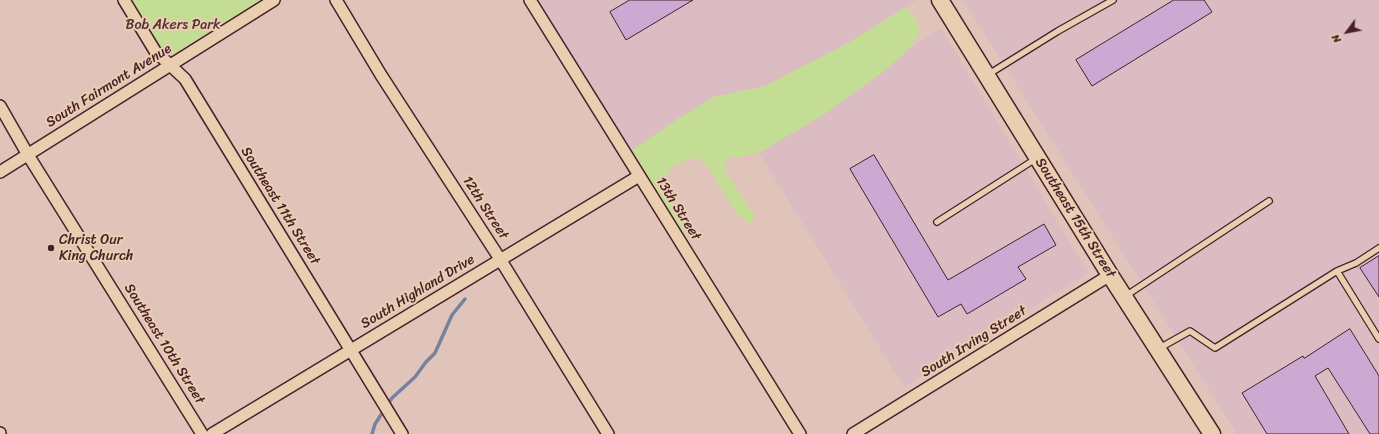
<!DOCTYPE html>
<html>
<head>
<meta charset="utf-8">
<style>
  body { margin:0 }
  #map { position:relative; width:1379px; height:434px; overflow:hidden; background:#e0c4ba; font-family:Sriracha,sans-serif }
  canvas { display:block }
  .north { position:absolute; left:1327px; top:12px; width:40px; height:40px; -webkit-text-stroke:3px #e9cfb0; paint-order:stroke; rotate:238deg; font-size:11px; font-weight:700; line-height:16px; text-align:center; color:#4a1f2b }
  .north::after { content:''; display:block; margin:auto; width:14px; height:18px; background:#4a1f2b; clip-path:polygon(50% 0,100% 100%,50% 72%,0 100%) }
</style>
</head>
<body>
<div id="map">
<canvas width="1379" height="434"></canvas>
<div class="north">N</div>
</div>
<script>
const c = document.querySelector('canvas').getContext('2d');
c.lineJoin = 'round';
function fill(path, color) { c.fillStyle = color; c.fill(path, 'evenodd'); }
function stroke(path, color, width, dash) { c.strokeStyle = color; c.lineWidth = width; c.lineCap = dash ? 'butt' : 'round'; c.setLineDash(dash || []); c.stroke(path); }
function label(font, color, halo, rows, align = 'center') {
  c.font = font + ' Sriracha,sans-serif'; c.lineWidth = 4; c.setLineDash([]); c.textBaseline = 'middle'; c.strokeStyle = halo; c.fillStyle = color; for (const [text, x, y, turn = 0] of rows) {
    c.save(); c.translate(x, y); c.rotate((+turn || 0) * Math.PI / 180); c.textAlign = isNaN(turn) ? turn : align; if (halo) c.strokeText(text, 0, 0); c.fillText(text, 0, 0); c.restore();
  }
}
const built = new Path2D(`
  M 539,0 L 917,0 L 848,43 L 765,86 L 713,97 L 676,120 L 630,152 Z
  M 963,0 L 1379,0 L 1379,434 L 1237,434 Z
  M 941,28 L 1088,273 L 904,387 L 759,153 L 826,113 L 883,72 L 909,49 Z`);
const green = new Path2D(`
  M 127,0 L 263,0 L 170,56 L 162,54 Z
  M 906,7 L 919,24 L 918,35 L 909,49 L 883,72 L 826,113 L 759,153 L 737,158 L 730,157 L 724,164 L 727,173 L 755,217 L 750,224 L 737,214 L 708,167 L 696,157 L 675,165 L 664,179 L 687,238 L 678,231 L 630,152 L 676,120 L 713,97 L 765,86 L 848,43 Z`);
const stream = new Path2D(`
  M 372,434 L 375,424 L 392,398 L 415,377 L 426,362 L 435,353 L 452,315 L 465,299`);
const building = new Path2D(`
  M 630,0 L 693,0 L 626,40 L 610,12 Z
  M 1174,0 L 1204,0 L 1212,12 L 1092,86 L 1076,60 Z
  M 874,155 L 948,280 L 1044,224 L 1056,245 L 1018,267 L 1026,279 L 967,314 L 961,304 L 938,317 L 850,169 Z
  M 1379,256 L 1379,297 L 1360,268 Z
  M 1350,329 L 1379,376 L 1379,434 L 1370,434 L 1328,368 L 1315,376 L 1349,434 L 1267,434 L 1242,393 L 1303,356 L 1304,358 Z`);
const service = new Path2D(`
  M 989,74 L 1058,31 L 1113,0
  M 937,222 L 1037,158
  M 1337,271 L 1379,339
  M 1124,297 L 1269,201
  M 1158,349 L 1190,331 L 1215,348 L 1337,271 L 1356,263 L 1379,248`);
const minor = new Path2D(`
  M 124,0 L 155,51 L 185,79 L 402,434
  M 336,0 L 381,75 L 500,259 L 608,434
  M 530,0 L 800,434
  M 0,106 L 28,155 L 202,434
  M 0,172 L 274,0
  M 0,433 L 0,434
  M 212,434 L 639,176
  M 853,434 L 1110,275`);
const secondary = new Path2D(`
  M 940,0 L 1110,275 L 1212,434`);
const markers = [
  [51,248,4,"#4a1f2b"]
];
const parkNames = [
  ["Bob Akers Park",173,25]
];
const streetNames = [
  ["South Fairmont Avenue",109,86,-32],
  ["Southeast 11th Street",280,206,58],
  ["12th Street",485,208,57],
  ["13th Street",678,209,58],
  ["Southeast 15th Street",1075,218,58],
  ["South Highland Drive",418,292,-31],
  ["South Irving Street",974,342,-32],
  ["Southeast 10th Street",164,344,58]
];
const poiNames = [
  ["Christ Our",59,240],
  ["King Church",59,256]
];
fill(built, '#dabcc2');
fill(green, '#c3dd94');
stroke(stream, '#7583a1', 3.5);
fill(building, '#cba9d3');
stroke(building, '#4a1f2b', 1);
stroke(service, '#4a1f2b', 8);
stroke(minor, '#4a1f2b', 14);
stroke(secondary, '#4a1f2b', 19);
stroke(service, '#e9cfb0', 5.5);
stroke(minor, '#e9cfb0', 11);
stroke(secondary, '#e9cfb0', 16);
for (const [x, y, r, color] of markers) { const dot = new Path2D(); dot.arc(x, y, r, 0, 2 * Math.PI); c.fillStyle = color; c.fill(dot); stroke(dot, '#e9cfb0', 1.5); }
label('14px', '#563236', '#e9cfb0', parkNames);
label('14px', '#4a1f2b', '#e9cfb0', streetNames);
label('14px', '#4a1f2b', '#e9cfb0', poiNames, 'left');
</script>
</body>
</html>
